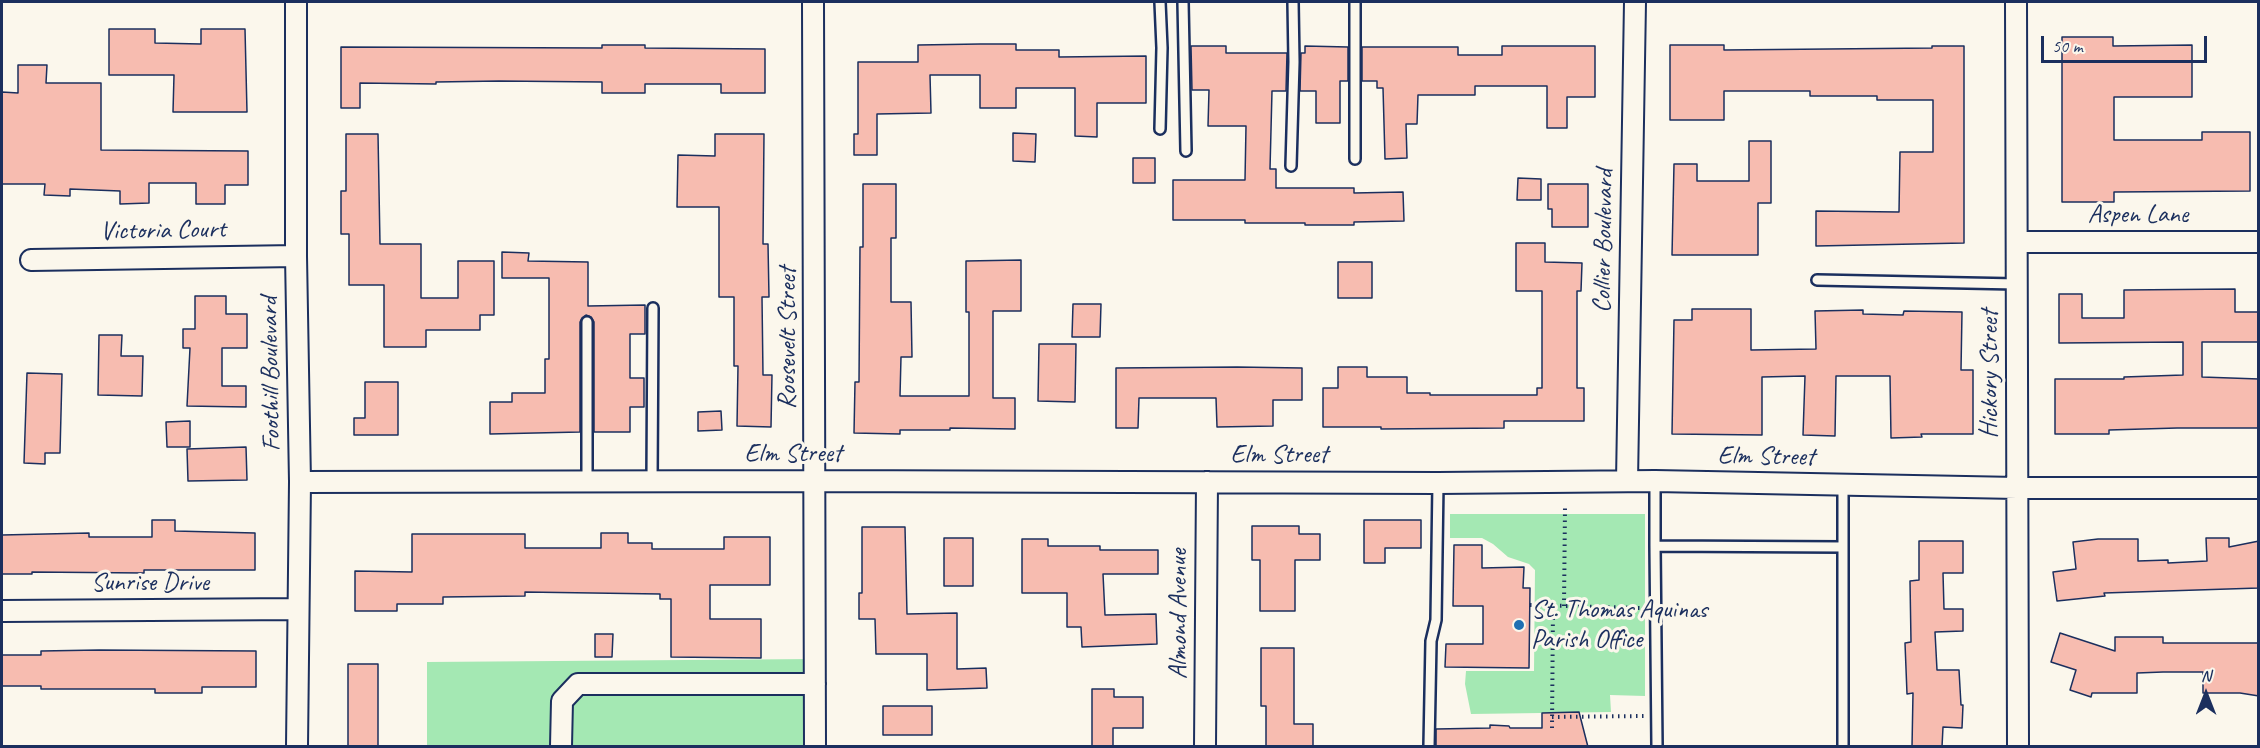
<!DOCTYPE html>
<html>
<head>
<meta charset="utf-8">
<style>
  body { margin:0 }
  #map { position:relative; width:2260px; height:748px; overflow:hidden; background:#fbf7ec; font-family:Caveat,sans-serif }
  canvas { display:block }
  .frame { position:absolute; inset:0; border:3px solid #1b2f5e; pointer-events:none }
  .north { position:absolute; left:2176px; top:664px; width:60px; height:60px; -webkit-text-stroke:4px #fbf7ec; paint-order:stroke; rotate:0deg; font-size:16px; font-weight:700; line-height:24px; text-align:center; color:#1b2f5e }
  .north::after { content:''; display:block; margin:auto; width:21px; height:27px; background:#1b2f5e; clip-path:polygon(50% 0,100% 100%,50% 72%,0 100%) }
  .scale { position:absolute; left:2041px; top:36px; width:166px; height:27px; box-sizing:border-box; border:3px solid #1b2f5e; border-top:0; padding-left:8px; font-size:18px; line-height:21px; white-space:nowrap; color:#1b2f5e; -webkit-text-stroke:4px #fbf7ec; paint-order:stroke }
</style>
</head>
<body>
<div id="map">
<canvas width="2260" height="748"></canvas>
<div class="frame"></div>
<div class="north">N</div>
<div class="scale">50 m</div>
</div>
<script>
const c = document.querySelector('canvas').getContext('2d');
c.lineJoin = 'round';
function fill(path, color) { c.fillStyle = color; c.fill(path, 'evenodd'); }
function stroke(path, color, width, dash) { c.strokeStyle = color; c.lineWidth = width; c.lineCap = dash ? 'butt' : 'round'; c.setLineDash(dash || []); c.stroke(path); }
function label(font, color, halo, rows, align = 'center') {
  c.font = font + ' Caveat,sans-serif'; c.lineWidth = 6; c.setLineDash([]); c.textBaseline = 'middle'; c.strokeStyle = halo; c.fillStyle = color; for (const [text, x, y, turn = 0] of rows) {
    c.save(); c.translate(x, y); c.rotate((+turn || 0) * Math.PI / 180); c.textAlign = isNaN(turn) ? turn : align; if (halo) c.strokeText(text, 0, 0); c.fillText(text, 0, 0); c.restore();
  }
}
const green = new Path2D(`
  M 1450,514 L 1645,514 L 1645,696 L 1610,695 L 1611,712 L 1471,714 L 1465,684 L 1466,671 L 1534,671 L 1535,570 L 1529,564 L 1508,557 L 1493,544 L 1482,538 L 1450,538 Z
  M 815,659 L 815,746 L 427,746 L 427,662 Z`);
const building = new Path2D(`
  M 109,29 L 155,29 L 155,43 L 201,44 L 201,29 L 245,29 L 247,112 L 173,112 L 174,75 L 109,75 Z
  M 2062,37 L 2113,37 L 2113,46 L 2192,45 L 2192,97 L 2114,97 L 2114,140 L 2202,140 L 2202,132 L 2250,132 L 2250,191 L 2114,192 L 2114,202 L 2062,202 Z
  M 980,44 L 1016,44 L 1016,50 L 1059,50 L 1059,57 L 1146,56 L 1146,103 L 1097,103 L 1097,137 L 1075,136 L 1075,88 L 1016,88 L 1016,108 L 980,108 L 980,75 L 930,75 L 931,113 L 877,114 L 877,155 L 854,155 L 854,134 L 858,134 L 858,62 L 918,62 L 918,45 Z
  M 602,45 L 645,45 L 645,48 L 765,49 L 765,93 L 721,93 L 721,84 L 645,84 L 645,93 L 602,93 L 602,82 L 499,81 L 436,82 L 436,84 L 360,83 L 360,108 L 341,108 L 341,47 L 602,48 Z
  M 1670,45 L 1724,45 L 1724,50 L 1932,48 L 1932,46 L 1964,46 L 1964,243 L 1816,246 L 1816,211 L 1899,212 L 1900,152 L 1933,152 L 1933,100 L 1877,100 L 1877,96 L 1810,96 L 1810,91 L 1724,91 L 1724,120 L 1670,120 Z
  M 1191,46 L 1226,46 L 1226,53 L 1287,53 L 1286,91 L 1272,91 L 1270,169 L 1276,169 L 1276,188 L 1354,188 L 1354,193 L 1403,192 L 1404,221 L 1354,222 L 1354,225 L 1305,225 L 1305,223 L 1245,223 L 1245,220 L 1173,220 L 1173,180 L 1245,180 L 1246,126 L 1208,126 L 1209,90 L 1192,90 Z
  M 1305,46 L 1348,47 L 1348,81 L 1340,81 L 1340,123 L 1316,123 L 1316,91 L 1300,91 L 1301,53 L 1305,53 Z
  M 1502,46 L 1595,46 L 1595,97 L 1567,97 L 1567,128 L 1547,128 L 1547,86 L 1475,86 L 1475,95 L 1418,95 L 1417,124 L 1406,124 L 1407,158 L 1385,159 L 1383,88 L 1377,88 L 1377,81 L 1362,81 L 1362,47 L 1458,47 L 1458,55 L 1502,55 Z
  M 18,65 L 47,65 L 46,83 L 101,83 L 101,150 L 248,151 L 248,185 L 225,185 L 225,204 L 196,204 L 196,183 L 149,183 L 149,203 L 120,204 L 120,191 L 70,189 L 70,196 L 44,195 L 45,184 L 2,184 L 2,92 L 18,93 Z
  M 1013,133 L 1036,134 L 1035,162 L 1013,161 Z
  M 346,134 L 378,134 L 380,244 L 421,244 L 421,298 L 458,298 L 458,261 L 494,261 L 494,315 L 480,315 L 480,330 L 426,330 L 426,347 L 384,347 L 384,285 L 349,285 L 349,234 L 341,234 L 341,191 L 346,191 Z
  M 715,134 L 764,134 L 763,244 L 768,244 L 769,297 L 762,297 L 763,375 L 772,375 L 771,427 L 737,426 L 738,366 L 734,366 L 734,297 L 719,297 L 719,207 L 677,207 L 678,155 L 715,156 Z
  M 1749,141 L 1771,141 L 1771,203 L 1758,203 L 1758,255 L 1672,255 L 1674,164 L 1697,164 L 1697,181 L 1749,181 Z
  M 1133,158 L 1155,158 L 1155,183 L 1133,183 Z
  M 1518,178 L 1541,179 L 1541,200 L 1517,200 Z
  M 863,184 L 896,184 L 896,238 L 891,238 L 891,302 L 911,302 L 912,357 L 901,357 L 900,396 L 969,396 L 969,312 L 966,312 L 966,261 L 1021,260 L 1021,311 L 993,311 L 993,398 L 1015,398 L 1015,429 L 950,428 L 950,430 L 900,430 L 900,434 L 854,433 L 855,382 L 859,382 L 860,247 L 863,247 Z
  M 1548,184 L 1588,184 L 1588,227 L 1552,227 L 1552,209 L 1548,209 Z
  M 1516,243 L 1545,243 L 1545,262 L 1582,263 L 1581,291 L 1577,291 L 1577,388 L 1584,388 L 1584,421 L 1504,421 L 1504,428 L 1381,429 L 1381,427 L 1323,427 L 1323,388 L 1338,388 L 1338,367 L 1367,367 L 1367,377 L 1407,377 L 1407,393 L 1430,393 L 1430,395 L 1537,395 L 1537,388 L 1542,388 L 1542,291 L 1516,291 Z
  M 502,252 L 529,253 L 528,261 L 588,262 L 588,306 L 645,305 L 645,334 L 630,334 L 630,378 L 644,378 L 644,407 L 630,407 L 630,432 L 594,432 L 594,322 L 591,317 L 586,315 L 582,318 L 580,322 L 580,432 L 490,434 L 490,402 L 512,402 L 512,393 L 545,393 L 545,359 L 549,359 L 549,278 L 502,278 Z
  M 1338,262 L 1372,262 L 1372,298 L 1338,298 Z
  M 2235,289 L 2235,312 L 2259,312 L 2259,342 L 2202,342 L 2202,377 L 2259,379 L 2259,428 L 2177,428 L 2109,430 L 2109,434 L 2055,434 L 2055,379 L 2124,379 L 2124,377 L 2183,375 L 2183,342 L 2059,343 L 2059,294 L 2082,294 L 2082,318 L 2124,318 L 2124,290 Z
  M 195,296 L 226,296 L 226,314 L 247,314 L 247,348 L 222,348 L 222,386 L 246,386 L 246,407 L 187,406 L 190,348 L 183,348 L 183,329 L 195,329 Z
  M 1073,304 L 1101,304 L 1100,337 L 1072,337 Z
  M 1692,309 L 1751,309 L 1751,350 L 1816,349 L 1815,311 L 1863,310 L 1863,314 L 1903,315 L 1904,311 L 1962,312 L 1961,370 L 1973,370 L 1973,434 L 1921,434 L 1922,437 L 1891,438 L 1890,376 L 1836,376 L 1835,436 L 1803,435 L 1805,376 L 1762,377 L 1762,435 L 1672,434 L 1674,320 L 1692,320 Z
  M 99,335 L 122,335 L 121,356 L 143,356 L 142,396 L 98,395 Z
  M 1039,344 L 1076,344 L 1075,402 L 1038,401 Z
  M 1237,367 L 1302,368 L 1302,400 L 1273,400 L 1273,426 L 1217,427 L 1216,398 L 1139,398 L 1138,428 L 1116,428 L 1116,368 Z
  M 27,373 L 62,374 L 60,453 L 45,453 L 45,464 L 24,463 Z
  M 365,382 L 398,382 L 398,435 L 354,435 L 354,418 L 365,418 Z
  M 721,411 L 722,430 L 698,431 L 698,412 Z
  M 190,421 L 190,447 L 167,447 L 166,422 Z
  M 246,447 L 247,480 L 188,481 L 187,449 Z
  M 152,520 L 175,520 L 175,531 L 255,533 L 255,570 L 144,570 L 144,573 L 32,572 L 32,574 L 2,574 L 2,535 L 89,533 L 89,537 L 152,537 Z
  M 1364,520 L 1421,520 L 1421,548 L 1385,548 L 1385,563 L 1364,563 Z
  M 1252,526 L 1299,526 L 1299,534 L 1320,534 L 1320,560 L 1295,560 L 1295,611 L 1260,611 L 1260,560 L 1252,560 Z
  M 862,527 L 905,527 L 907,614 L 957,613 L 957,669 L 986,668 L 987,688 L 927,690 L 927,654 L 876,654 L 875,619 L 859,619 L 859,593 L 862,593 Z
  M 601,533 L 628,533 L 628,543 L 652,543 L 652,549 L 724,549 L 724,537 L 770,537 L 770,585 L 710,585 L 710,619 L 761,619 L 761,658 L 671,657 L 671,599 L 660,599 L 660,594 L 525,592 L 525,596 L 443,597 L 443,604 L 397,604 L 397,611 L 355,611 L 355,571 L 412,572 L 412,534 L 525,534 L 525,548 L 601,548 Z
  M 944,538 L 973,538 L 973,586 L 944,586 Z
  M 2206,538 L 2229,538 L 2229,547 L 2259,541 L 2259,588 L 2104,593 L 2105,596 L 2057,601 L 2053,572 L 2076,569 L 2073,542 L 2098,539 L 2138,539 L 2138,561 L 2168,560 L 2168,563 L 2207,561 Z
  M 1022,539 L 1048,539 L 1048,546 L 1100,546 L 1100,550 L 1158,550 L 1158,574 L 1103,574 L 1105,615 L 1156,614 L 1157,644 L 1082,647 L 1081,627 L 1067,627 L 1067,593 L 1022,593 Z
  M 1919,541 L 1963,541 L 1963,573 L 1943,573 L 1944,609 L 1963,609 L 1963,631 L 1935,632 L 1937,670 L 1959,670 L 1961,705 L 1963,705 L 1962,728 L 1943,727 L 1942,747 L 1912,747 L 1913,693 L 1907,694 L 1905,643 L 1911,642 L 1910,581 L 1919,580 Z
  M 1454,545 L 1482,545 L 1482,568 L 1524,567 L 1523,588 L 1530,588 L 1529,668 L 1445,667 L 1446,644 L 1483,644 L 1483,606 L 1453,606 Z
  M 2060,633 L 2115,651 L 2115,637 L 2163,637 L 2163,643 L 2259,643 L 2259,696 L 2240,693 L 2203,693 L 2203,672 L 2163,672 L 2137,673 L 2137,693 L 2092,693 L 2091,697 L 2070,690 L 2076,670 L 2051,662 Z
  M 595,634 L 613,634 L 612,657 L 595,657 Z
  M 1261,648 L 1294,648 L 1294,724 L 1313,724 L 1313,747 L 1266,747 L 1266,706 L 1261,706 Z
  M 99,650 L 256,651 L 256,687 L 202,687 L 202,693 L 155,693 L 155,689 L 41,689 L 41,686 L 2,686 L 2,655 L 41,655 L 41,651 Z
  M 348,664 L 378,664 L 378,747 L 348,747 Z
  M 1092,689 L 1114,689 L 1114,697 L 1143,697 L 1143,728 L 1113,728 L 1113,747 L 1092,747 Z
  M 883,706 L 932,706 L 932,735 L 883,735 Z
  M 1579,712 L 1588,747 L 1436,747 L 1436,729 L 1490,728 L 1490,725 L 1509,726 L 1510,728 L 1542,728 L 1542,713 Z`);
const path = new Path2D(`
  M 1530,605 L 1640,608
  M 1564,606 L 1565,507
  M 1552,717 L 1644,716
  M 1552,728 L 1553,606`);
const lane = new Path2D(`
  M 1160,2 L 1162,48 L 1160,129
  M 1183,2 L 1186,151
  M 1355,2 L 1355,159
  M 1291,166 L 1294,62 L 1293,2
  M 1817,280 L 2017,284
  M 587,481 L 587,322
  M 652,481 L 653,308
  M 1655,481 L 1655,546
  M 1843,486 L 1843,547
  M 1429,746 L 1431,641 L 1436,620 L 1438,483
  M 1657,746 L 1655,546 L 1843,547 L 1843,746`);
const street = new Path2D(`
  M 296,2 L 296,256 L 300,482 L 297,746
  M 813,2 L 815,746
  M 2016,2 L 2018,746
  M 2017,242 L 2258,242
  M 31,260 L 296,256
  M 1627,481 L 1635,2
  M 300,482 L 815,481 L 1438,483 L 1655,481 L 2017,488 L 2258,488
  M 2,611 L 298,609
  M 561,746 L 562,701 L 578,684 L 815,684
  M 1205,746 L 1207,482`);
const markers = [
  [1519,625,6,"#1f6fb2"]
];
const streetNames = [
  ["Aspen Lane",2138,215],
  ["Victoria Court",163,231,-1],
  ["Collier Boulevard",1604,241,-89],
  ["Roosevelt Street",788,338,-90],
  ["Foothill Boulevard",271,374,-91],
  ["Hickory Street",1990,374,-90],
  ["Elm Street",793,454],
  ["Elm Street",1279,455],
  ["Elm Street",1766,457,1],
  ["Sunrise Drive",150,583],
  ["Almond Avenue",1179,614,-90]
];
const poiNames = [
  ["St. Thomas Aquinas",1531,610],
  ["Parish Office",1531,640]
];
fill(green, '#a4e8b3');
fill(building, '#f7bcb0');
stroke(building, '#1b2f5e', 1.5);
stroke(lane, '#1b2f5e', 14);
stroke(street, '#1b2f5e', 24);
stroke(path, '#1b2f5e', 4, [1.5, 4.5]);
stroke(lane, '#fbf7ec', 9);
stroke(street, '#fbf7ec', 20);
for (const [x, y, r, color] of markers) { const dot = new Path2D(); dot.arc(x, y, r, 0, 2 * Math.PI); c.fillStyle = color; c.fill(dot); stroke(dot, '#fbf7ec', 2); }
label('26px', '#1b2f5e', '#fbf7ec', streetNames);
label('26px', '#1b2f5e', '#fbf7ec', poiNames, 'left');
</script>
</body>
</html>
